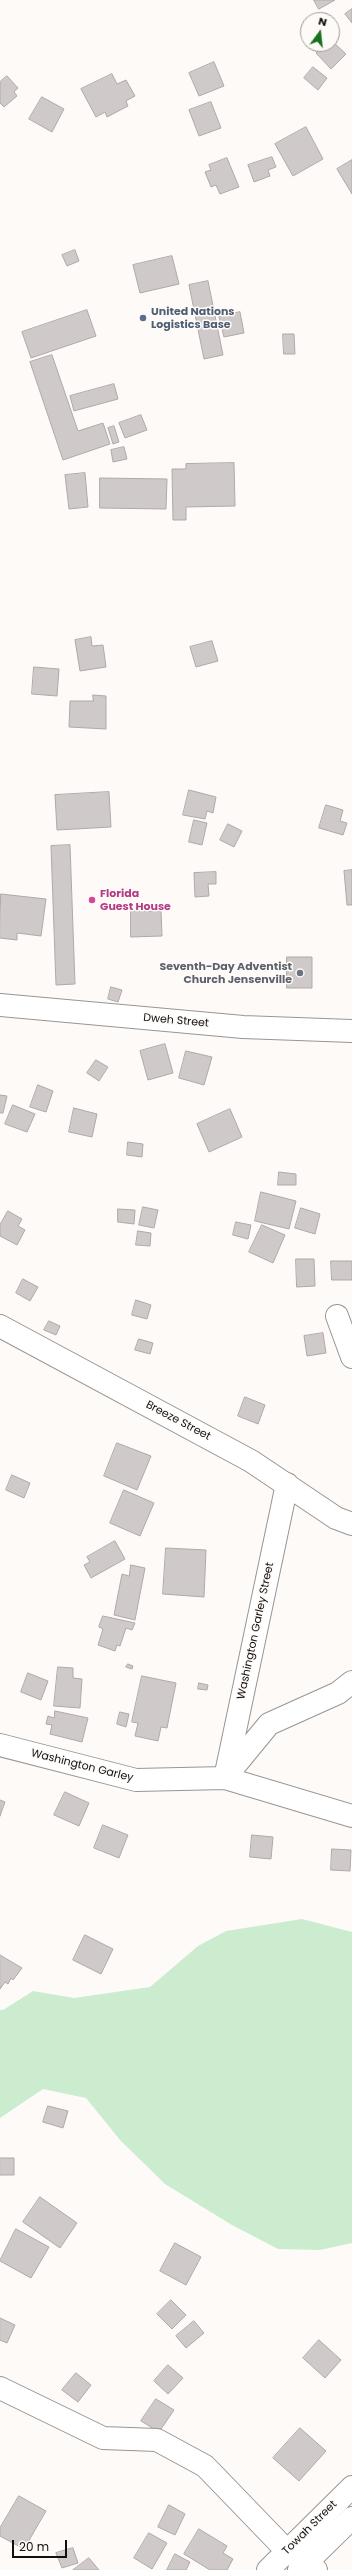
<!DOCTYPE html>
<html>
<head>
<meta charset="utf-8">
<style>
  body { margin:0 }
  #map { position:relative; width:352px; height:2570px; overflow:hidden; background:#fefaf8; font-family:Poppins,sans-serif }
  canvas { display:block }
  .north { position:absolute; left:300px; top:12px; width:40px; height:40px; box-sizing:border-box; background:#fefaf8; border:1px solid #a09c9b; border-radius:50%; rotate:15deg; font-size:11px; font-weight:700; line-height:16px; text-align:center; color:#12100f }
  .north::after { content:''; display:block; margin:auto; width:14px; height:18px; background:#18711c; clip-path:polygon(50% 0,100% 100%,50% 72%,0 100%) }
  .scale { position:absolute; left:12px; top:2540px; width:55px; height:18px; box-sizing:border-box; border:2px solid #12100f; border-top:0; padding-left:5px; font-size:12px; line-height:14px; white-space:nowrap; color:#12100f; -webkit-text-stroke:3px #fefaf8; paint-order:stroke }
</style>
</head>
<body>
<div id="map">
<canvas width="352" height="2570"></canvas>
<div class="north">N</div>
<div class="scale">20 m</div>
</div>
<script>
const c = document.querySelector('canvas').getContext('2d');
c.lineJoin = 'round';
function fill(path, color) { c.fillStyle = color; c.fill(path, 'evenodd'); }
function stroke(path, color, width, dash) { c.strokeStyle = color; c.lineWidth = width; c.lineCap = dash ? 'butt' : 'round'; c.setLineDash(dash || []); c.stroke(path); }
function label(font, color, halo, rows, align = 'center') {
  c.font = font + ' Poppins,sans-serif'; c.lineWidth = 3; c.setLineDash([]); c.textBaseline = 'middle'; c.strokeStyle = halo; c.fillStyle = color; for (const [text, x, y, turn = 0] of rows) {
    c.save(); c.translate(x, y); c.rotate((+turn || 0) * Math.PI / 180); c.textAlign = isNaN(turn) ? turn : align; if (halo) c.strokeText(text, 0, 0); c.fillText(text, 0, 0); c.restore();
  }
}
const green = new Path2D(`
  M 302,1919 L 352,1932 L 352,2243 L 320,2250 L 278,2249 L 232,2225 L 165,2184 L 120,2140 L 86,2098 L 43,2089 L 0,2118 L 0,2010 L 3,2010 L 33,1991 L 74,1998 L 150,1987 L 198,1946 L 226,1931 Z`);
const building = new Path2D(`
  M 314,0 L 335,0 L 319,9 Z
  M 352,9 L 352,23 L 345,14 Z
  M 332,41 L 346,54 L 331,69 L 316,53 L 325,44 L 332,44 Z
  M 214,62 L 224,86 L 199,96 L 189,73 Z
  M 313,67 L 327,78 L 318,90 L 304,78 Z
  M 112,74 L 117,84 L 126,80 L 135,96 L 126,101 L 128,106 L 107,117 L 105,112 L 96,117 L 81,89 Z
  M 7,76 L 18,88 L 14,92 L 17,96 L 4,107 L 0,103 L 0,82 Z
  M 42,97 L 64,109 L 52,132 L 29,119 Z
  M 211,102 L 221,128 L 199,136 L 189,110 Z
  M 306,127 L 323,159 L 293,176 L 275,144 Z
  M 272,157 L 276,167 L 268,170 L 270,176 L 254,182 L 248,165 Z
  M 227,158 L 239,187 L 220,194 L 216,185 L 211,187 L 205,172 L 211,170 L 209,165 Z
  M 352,160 L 352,194 L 337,169 Z
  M 75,250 L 79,261 L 67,266 L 62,255 Z
  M 172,256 L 179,284 L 140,293 L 133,265 Z
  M 208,281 L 223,355 L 204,359 L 189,285 Z
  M 87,310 L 96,336 L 31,358 L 22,332 Z
  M 240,312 L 244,333 L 224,337 L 219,317 Z
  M 283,334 L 294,334 L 295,354 L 284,354 Z
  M 52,355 L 78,431 L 103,423 L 110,444 L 63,460 L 30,362 Z
  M 114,384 L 118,399 L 74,411 L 70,396 Z
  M 141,415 L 147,430 L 125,438 L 119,423 Z
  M 114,426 L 119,442 L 113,444 L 108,428 Z
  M 124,447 L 127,459 L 113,462 L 111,450 Z
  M 234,463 L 235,506 L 186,507 L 186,520 L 173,520 L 172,469 L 186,469 L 186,464 Z
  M 85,473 L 88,507 L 69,509 L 65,475 Z
  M 100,478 L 167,479 L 166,509 L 100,508 Z
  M 91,637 L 92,646 L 103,645 L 106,667 L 80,671 L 75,640 Z
  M 212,641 L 218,661 L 196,667 L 190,647 Z
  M 34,667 L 59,669 L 57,696 L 32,694 Z
  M 93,695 L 106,696 L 106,729 L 69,727 L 70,701 L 93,701 Z
  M 189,790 L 216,797 L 213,813 L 207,811 L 205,819 L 183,815 Z
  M 109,792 L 111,827 L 57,830 L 55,795 Z
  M 326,805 L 343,810 L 340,821 L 347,823 L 343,835 L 319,828 Z
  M 194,820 L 207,823 L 202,845 L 189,842 Z
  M 228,824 L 242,831 L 234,847 L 220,840 Z
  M 70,845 L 75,984 L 56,985 L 51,846 Z
  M 352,870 L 352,905 L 347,905 L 344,871 Z
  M 216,872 L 216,884 L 208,884 L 209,896 L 195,897 L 194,873 Z
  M 1,894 L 46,899 L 41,936 L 17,933 L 17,940 L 0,938 Z
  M 131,911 L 161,911 L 162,936 L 131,937 Z
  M 287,957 L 312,957 L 312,988 L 287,988 Z
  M 111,987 L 122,990 L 118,1002 L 108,999 Z
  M 165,1044 L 173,1073 L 148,1080 L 140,1051 Z
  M 186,1051 L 212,1057 L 204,1085 L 179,1078 Z
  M 96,1060 L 108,1067 L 99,1081 L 87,1073 Z
  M 38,1085 L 53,1091 L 46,1112 L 30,1107 Z
  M 0,1095 L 7,1096 L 3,1113 L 0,1113 Z
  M 13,1105 L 35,1114 L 27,1132 L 5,1124 Z
  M 74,1108 L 97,1114 L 92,1137 L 69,1132 Z
  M 230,1109 L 242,1137 L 209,1152 L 197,1124 Z
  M 128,1142 L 143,1144 L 142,1157 L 127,1155 Z
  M 279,1172 L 296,1174 L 296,1185 L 278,1185 Z
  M 261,1192 L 296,1201 L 289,1229 L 255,1221 Z
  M 143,1207 L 158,1210 L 154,1228 L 139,1225 Z
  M 301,1208 L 320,1214 L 315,1234 L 295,1228 Z
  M 118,1209 L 135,1210 L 134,1224 L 118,1222 Z
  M 8,1211 L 22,1219 L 18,1226 L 25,1230 L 17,1245 L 0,1236 L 0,1225 Z
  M 236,1222 L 251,1225 L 248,1239 L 233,1235 Z
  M 262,1225 L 285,1235 L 273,1263 L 249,1252 Z
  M 138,1231 L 151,1233 L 150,1246 L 136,1245 Z
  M 296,1259 L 314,1259 L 315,1286 L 297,1287 Z
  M 331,1261 L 352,1261 L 352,1280 L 332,1280 Z
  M 23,1279 L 38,1287 L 30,1301 L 16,1293 Z
  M 136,1300 L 151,1305 L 147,1319 L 132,1315 Z
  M 49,1321 L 60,1326 L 56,1335 L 44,1330 Z
  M 323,1333 L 326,1353 L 307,1356 L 304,1336 Z
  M 139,1339 L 153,1343 L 150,1354 L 135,1350 Z
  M 245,1397 L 265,1405 L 258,1424 L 238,1416 Z
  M 117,1443 L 151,1456 L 137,1490 L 104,1476 Z
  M 12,1475 L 30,1483 L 24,1498 L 6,1490 Z
  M 124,1490 L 154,1503 L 140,1536 L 110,1523 Z
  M 115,1541 L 125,1559 L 91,1578 L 84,1565 L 90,1562 L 87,1557 Z
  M 166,1548 L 206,1550 L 204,1597 L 163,1594 Z
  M 131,1565 L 145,1568 L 135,1620 L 114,1615 L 122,1574 L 129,1576 Z
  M 103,1616 L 135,1623 L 132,1630 L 126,1628 L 120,1646 L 117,1645 L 115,1651 L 98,1645 L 103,1629 L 99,1627 Z
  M 128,1664 L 133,1666 L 132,1669 L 126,1667 Z
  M 58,1667 L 73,1668 L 73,1678 L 82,1679 L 80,1708 L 54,1706 Z
  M 28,1673 L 48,1681 L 41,1700 L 21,1692 Z
  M 142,1676 L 176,1683 L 167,1728 L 161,1727 L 158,1741 L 135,1736 L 138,1723 L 132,1722 Z
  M 199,1683 L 208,1685 L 207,1690 L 198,1689 Z
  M 55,1711 L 88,1718 L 82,1742 L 50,1734 L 52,1725 L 46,1724 L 48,1716 L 54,1718 Z
  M 120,1712 L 129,1714 L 126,1727 L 117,1724 Z
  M 65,1792 L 89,1803 L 79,1826 L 54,1815 Z
  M 0,1800 L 5,1802 L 0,1816 Z
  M 103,1825 L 128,1835 L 119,1858 L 94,1848 Z
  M 252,1835 L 273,1837 L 271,1859 L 250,1857 Z
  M 332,1849 L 351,1850 L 350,1871 L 331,1870 Z
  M 85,1935 L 113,1949 L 101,1974 L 73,1960 Z
  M 0,1955 L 22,1968 L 13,1980 L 11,1978 L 8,1984 L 5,1982 L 0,1989 Z
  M 48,2106 L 68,2111 L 63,2128 L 43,2122 Z
  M 0,2158 L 14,2158 L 14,2175 L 0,2175 Z
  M 40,2197 L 77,2223 L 60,2248 L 23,2222 Z
  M 16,2229 L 49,2247 L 31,2278 L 0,2261 Z
  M 175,2243 L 201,2257 L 186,2285 L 160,2271 Z
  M 171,2300 L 186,2315 L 172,2329 L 157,2314 Z
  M 0,2318 L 15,2325 L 7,2343 L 0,2340 Z
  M 194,2321 L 204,2333 L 186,2348 L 176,2336 Z
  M 319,2340 L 341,2360 L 325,2378 L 303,2358 Z
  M 168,2365 L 183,2378 L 168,2394 L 154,2381 Z
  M 76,2373 L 91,2385 L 78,2402 L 62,2390 Z
  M 156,2399 L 174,2410 L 159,2432 L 141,2421 Z
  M 300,2428 L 326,2451 L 299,2481 L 273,2458 Z
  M 19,2496 L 46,2511 L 24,2549 L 0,2536 L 0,2528 Z
  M 169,2505 L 185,2514 L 175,2535 L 158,2527 Z
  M 199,2529 L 227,2546 L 223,2553 L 233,2559 L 227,2570 L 210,2570 L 184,2554 Z
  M 149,2533 L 167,2543 L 152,2569 L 134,2558 Z
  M 73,2548 L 78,2563 L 62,2568 L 56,2553 Z
  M 175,2554 L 190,2562 L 186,2570 L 167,2570 Z
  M 89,2558 L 99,2570 L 73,2570 Z`);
const minor = new Path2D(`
  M 0,1005 L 243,1027 L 352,1031
  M 337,1316 L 352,1357
  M 0,1326 L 251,1461 L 336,1518 L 352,1524
  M 0,1745 L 136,1780 L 225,1778 L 352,1816
  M 227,1775 L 269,1724 L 338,1693 L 352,1682
  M 225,1778 L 287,1484
  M 0,2388 L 103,2438 L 157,2440 L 205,2466 L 287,2551 L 316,2570
  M 268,2570 L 352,2487
  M 299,2570 L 352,2518`);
const markers = [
  [143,318,4,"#5c6f8a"],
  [92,900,4,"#d1479c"],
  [300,973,4,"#6b7280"]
];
const serviceNames = [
  ["United Nations",151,312],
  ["Logistics Base",151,325]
];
const hotelNames = [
  ["Florida",100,894],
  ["Guest House",100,907]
];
const worshipNames = [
  ["Seventh-Day Adventist",292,967],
  ["Church Jensenville",292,980]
];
const streetNames = [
  ["Dweh Street",176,1021,5],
  ["Breeze Street",178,1421,28],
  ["Washington Garley Street",256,1631,-78],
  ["Washington Garley",82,1766,14],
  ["Towah Street",310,2528,-45]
];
fill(green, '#cbeccf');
fill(building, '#cfcac9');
stroke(building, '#afa9a9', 1);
stroke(minor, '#999592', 24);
stroke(minor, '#fff', 22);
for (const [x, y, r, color] of markers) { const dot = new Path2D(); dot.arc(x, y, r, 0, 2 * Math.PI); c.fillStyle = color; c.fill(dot); stroke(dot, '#fefaf8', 1.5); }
label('bold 11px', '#4e5e75', '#fefaf8', serviceNames, 'left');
label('bold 11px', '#b23c85', '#fefaf8', hotelNames, 'left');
label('bold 11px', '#5b616d', '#fefaf8', worshipNames, 'right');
label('11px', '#12100f', '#fefaf8', streetNames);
</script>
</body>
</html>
